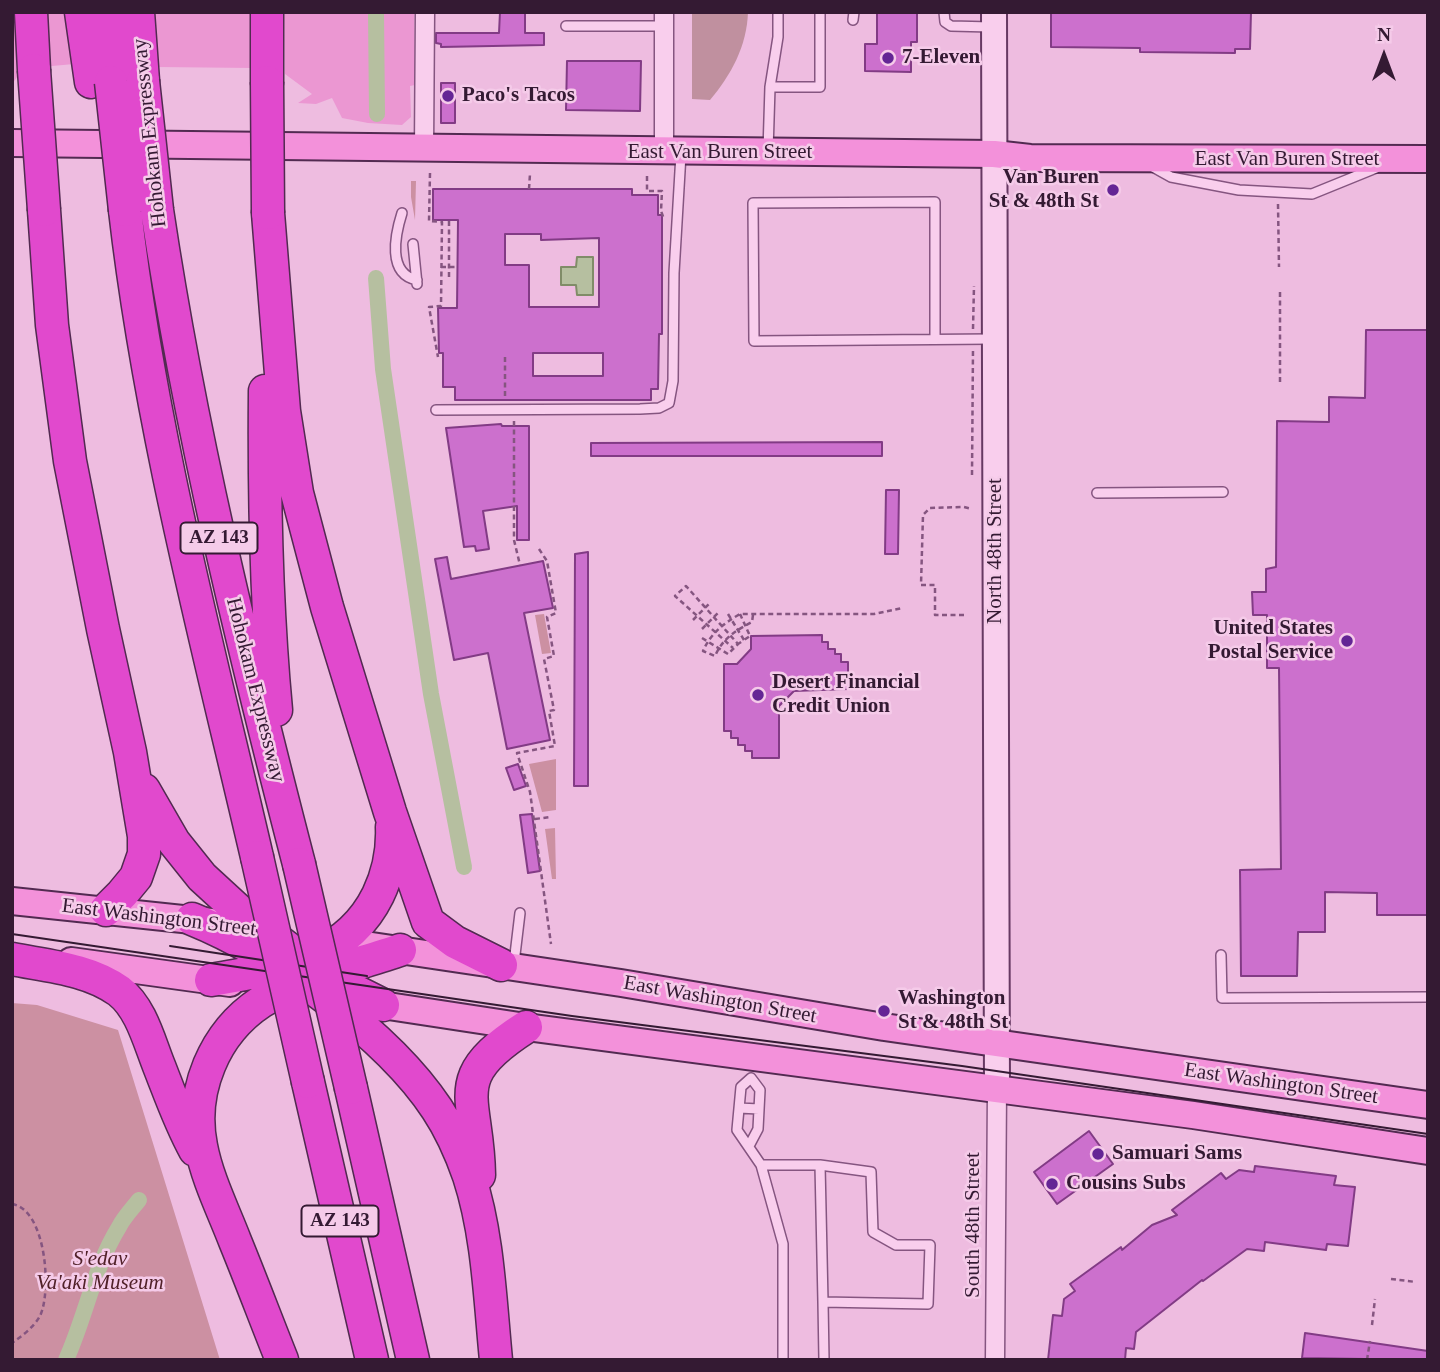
<!DOCTYPE html>
<html>
<head>
<meta charset="utf-8">
<style>
  body { margin:0 }
  #map { position:relative; width:1440px; height:1372px; overflow:hidden; background:#eebce0; font-family:"Times New Roman",serif }
  canvas { display:block }
  .frame { position:absolute; inset:0; border:14px solid #341a33; pointer-events:none }
  .north { position:absolute; left:1349px; top:21px; width:70px; height:70px; -webkit-text-stroke:5px #f5cbe9; paint-order:stroke; rotate:0deg; font-size:19px; font-weight:700; line-height:28px; text-align:center; color:#341a33 }
  .north::after { content:''; display:block; margin:auto; width:24px; height:32px; background:#341a33; clip-path:polygon(50% 0,100% 100%,50% 72%,0 100%) }
</style>
</head>
<body>
<div id="map">
<canvas width="1440" height="1372"></canvas>
<div class="frame"></div>
<div class="north">N</div>
</div>
<script>
const c = document.querySelector('canvas').getContext('2d');
c.lineJoin = 'round';
function fill(path, color) { c.fillStyle = color; c.fill(path, 'evenodd'); }
function stroke(path, color, width, dash) { c.strokeStyle = color; c.lineWidth = width; c.lineCap = dash ? 'butt' : 'round'; c.setLineDash(dash || []); c.stroke(path); }
function label(font, color, halo, rows, align = 'center') {
  c.font = font + ' "Times New Roman",serif'; c.lineWidth = 5; c.setLineDash([]); c.textBaseline = 'middle'; c.strokeStyle = halo; c.fillStyle = color; for (const [text, x, y, turn = 0] of rows) {
    c.save(); c.translate(x, y); c.rotate((+turn || 0) * Math.PI / 180); c.textAlign = isNaN(turn) ? turn : align; if (halo) c.strokeText(text, 0, 0); c.fillText(text, 0, 0); c.restore();
  }
}
const green = new Path2D(`
  M 411,181 L 416,181 L 415,220 L 411,197 Z
  M 544,614 L 551,653 L 542,654 L 535,615 Z
  M 556,759 L 556,810 L 542,812 L 529,764 Z
  M 555,828 L 556,879 L 552,879 L 545,829 Z
  M 12,1003 L 37,1005 L 118,1030 L 220,1360 L 12,1360 Z`);
const sand = new Path2D(`
  M 12,12 L 20,12 L 24,68 L 12,84 Z
  M 40,12 L 65,12 L 74,64 L 41,67 Z
  M 154,12 L 254,12 L 253,68 L 157,67 Z
  M 284,12 L 414,12 L 415,85 L 410,86 L 411,117 L 402,125 L 368,123 L 342,118 L 332,98 L 316,104 L 298,103 L 312,94 L 285,74 Z`);
const cemetery = new Path2D(`
  M 692,12 L 748,12 C 747,46 731,75 710,100 L 692,99 Z`);
const water = new Path2D(`
  M 577,257 L 593,257 L 593,295 L 577,295 L 576,285 L 561,285 L 561,267 L 576,267 Z`);
const canal = new Path2D(`
  M 376,12 L 377,114
  M 376,278 L 383,369 L 431,694 L 464,867
  M 66,1360 C 86,1316 94,1267 119,1227 C 124,1217 132,1209 139,1200`);
const building = new Path2D(`
  M 500,12 L 525,12 L 525,33 L 544,33 L 544,45 L 441,47 L 441,44 L 436,43 L 436,33 L 499,33 Z
  M 877,12 L 917,12 L 917,42 L 911,42 L 911,72 L 865,71 L 865,44 L 877,44 Z
  M 1051,12 L 1251,12 L 1250,49 L 1235,49 L 1235,53 L 1140,52 L 1140,48 L 1051,47 Z
  M 567,61 L 641,61 L 640,111 L 566,110 Z
  M 441,83 L 455,83 L 455,123 L 441,123 Z
  M 433,189 L 632,189 L 632,195 L 658,195 L 658,215 L 662,215 L 662,334 L 659,334 L 658,389 L 651,389 L 651,400 L 455,400 L 455,387 L 443,387 L 443,353 L 439,353 L 438,308 L 457,308 L 458,220 L 433,220 ZM 505,234 L 541,234 L 541,240 L 599,238 L 599,307 L 529,307 L 529,265 L 505,265 ZM 533,353 L 603,353 L 603,376 L 533,376 Z
  M 1366,330 L 1428,330 L 1428,915 L 1377,915 L 1377,893 L 1325,892 L 1325,932 L 1298,932 L 1297,976 L 1241,976 L 1240,870 L 1281,869 L 1279,668 L 1267,668 L 1267,615 L 1253,615 L 1252,592 L 1266,592 L 1266,569 L 1276,567 L 1277,421 L 1329,422 L 1329,397 L 1365,398 Z
  M 501,424 L 502,426 L 529,426 L 529,540 L 517,540 L 517,506 L 483,511 L 489,549 L 476,551 L 475,546 L 464,547 L 446,428 Z
  M 882,442 L 882,456 L 591,456 L 591,443 Z
  M 886,490 L 899,490 L 898,554 L 885,554 Z
  M 588,552 L 588,786 L 574,786 L 575,554 Z
  M 447,557 L 451,579 L 543,561 L 553,608 L 524,613 L 550,740 L 507,749 L 488,653 L 454,660 L 435,559 Z
  M 822,635 L 822,642 L 828,642 L 828,649 L 835,649 L 835,654 L 841,654 L 841,662 L 848,662 L 848,689 L 794,691 L 779,706 L 779,758 L 752,758 L 752,751 L 745,751 L 745,745 L 738,745 L 738,738 L 731,738 L 731,731 L 724,731 L 724,664 L 737,664 L 751,649 L 751,636 Z
  M 518,764 L 526,786 L 514,790 L 506,768 Z
  M 532,814 L 540,871 L 528,873 L 520,815 Z
  M 1089,1131 L 1113,1164 L 1057,1204 L 1034,1172 Z
  M 1255,1166 L 1336,1176 L 1334,1185 L 1355,1187 L 1348,1246 L 1327,1244 L 1326,1250 L 1265,1242 L 1264,1251 L 1247,1249 L 1203,1281 L 1202,1280 L 1136,1332 L 1134,1349 L 1126,1348 L 1125,1360 L 1048,1360 L 1053,1315 L 1062,1316 L 1064,1299 L 1075,1291 L 1070,1284 L 1121,1247 L 1122,1250 L 1152,1225 L 1177,1215 L 1172,1210 L 1221,1173 L 1226,1179 L 1239,1170 L 1254,1172 Z
  M 1305,1333 L 1428,1351 L 1428,1360 L 1302,1358 Z`);
const path = new Path2D(`
  M 430,173 L 429,221 L 442,222 L 441,306 L 429,307 L 438,357
  M 647,176 L 647,191 L 662,191 L 661,211 L 664,219
  M 529,189 L 530,174
  M 1278,204 L 1279,267
  M 441,267 L 458,267
  M 449,277 L 449,220
  M 973,329 L 974,286
  M 505,357 L 505,399
  M 1280,382 L 1280,289
  M 514,421 L 514,540 L 520,565
  M 972,475 L 973,349
  M 539,549 L 547,561 L 556,613 L 547,617 L 554,656 L 544,659 L 554,710 L 549,711 L 555,746 L 517,753 L 530,792 L 551,944
  M 728,614 L 744,640 L 738,644
  M 740,614 L 750,636 L 744,640
  M 753,615 L 752,622 C 735,631 723,638 715,656 L 703,651 C 711,633 723,624 740,614 L 874,614 L 903,608
  M 964,615 L 935,615 L 935,585 L 921,585 L 923,515 L 930,508 L 964,507 L 972,509
  M 693,620 L 710,603
  M 702,629 L 718,613
  M 702,638 L 728,654 L 738,644 L 686,586 L 675,596 L 733,648
  M 535,819 L 551,817
  M 12,1204 C 46,1209 52,1291 40,1316 C 34,1327 22,1336 12,1343
  M 1391,1279 L 1416,1282
  M 1372,1325 L 1375,1299
  M 1367,1360 L 1370,1341`);
const lane = new Path2D(`
  M 944,12 L 945,22 L 951,26 L 991,27
  M 853,20 L 854,12
  M 566,26 L 664,26
  M 770,87 L 820,87 L 820,12
  M 768,151 L 770,87 L 778,37 L 778,12
  M 1153,167 L 1171,177 L 1239,190 L 1312,194 L 1376,168
  M 402,213 C 395,235 387,274 417,280
  M 413,244 L 417,284
  M 935,339 L 935,202 L 753,203 L 754,341 L 992,339
  M 436,410 L 640,409 L 659,408 L 669,403 L 673,381 L 674,273 L 681,154
  M 1097,493 L 1223,492
  M 1221,955 L 1222,998 L 1428,997
  M 514,963 L 520,913
  M 739,1108 L 759,1109
  M 749,1146 L 758,1129 L 760,1090 L 751,1078 L 741,1087 L 737,1130 L 761,1165 L 783,1244 L 783,1360
  M 761,1165 L 820,1165 L 871,1172 L 873,1232 L 896,1245 L 930,1245 L 928,1304 L 823,1302 L 820,1165
  M 823,1302 L 824,1360`);
const street = new Path2D(`
  M 424,148 L 425,12
  M 664,152 L 664,12
  M 995,1360 L 997,1090`);
const secondary = new Path2D(`
  M 994,12 L 997,1090`);
const primary = new Path2D(`
  M 12,143 L 994,154 L 1030,158 L 1428,159
  M 12,901 L 211,922
  M 325,939 L 621,983 L 884,1027 L 1428,1105
  M 71,961 L 230,983
  M 362,1002 L 526,1027 L 1193,1115 L 1428,1151`);
const highway = new Path2D(`
  M 31,12 L 34,70
  M 81,12 L 91,82
  M 106,12 L 111,82
  M 138,12 L 143,81
  M 267,12 L 267,82
  M 44,210 L 52,325 L 70,461 L 103,629 L 130,752 L 144,836 L 144,854 L 136,877 L 122,894 L 106,910
  M 125,210 C 150,428 207,642 257,857
  M 157,210 C 190,431 243,648 299,864
  M 268,213 L 284,411 L 297,493 L 327,607 L 390,812 L 428,922 L 455,942 L 501,965
  M 265,391 C 264,498 266,604 276,710
  M 144,790 L 174,842 L 202,877 L 239,911 L 323,975 L 383,1005
  M 192,919 C 274,952 388,1035 437,1109 C 451,1130 461,1153 469,1176 C 488,1234 490,1299 496,1360
  M 12,959 C 48,966 89,969 119,991 C 141,1008 149,1041 159,1066 C 170,1094 180,1123 195,1150
  M 211,980 C 277,968 345,962 378,895 C 388,874 393,851 392,827
  M 308,1082 L 372,1360
  M 351,1088 L 413,1360
  M 479,1175 C 478,1095 445,1079 526,1027
  M 282,1360 C 266,1320 251,1280 235,1241 C 223,1210 207,1178 201,1146 C 190,1091 214,1033 261,1002 C 296,979 360,964 400,950`);
const tram = new Path2D(`
  M 12,934 L 572,1016 L 962,1066 L 1428,1134
  M 170,946 L 367,976`);
const highwayBridge = new Path2D(`
  M 34,70 L 44,210
  M 143,81 L 157,210
  M 111,82 L 125,210
  M 267,82 L 268,213
  M 257,857 L 308,1082
  M 299,864 L 351,1088`);
const markers = [
  [888,58,7,"#642595"],
  [448,96,7,"#642595"],
  [1113,190,7,"#642595"],
  [1347,641,7,"#642595"],
  [758,695,7,"#642595"],
  [884,1011,7,"#642595"],
  [1098,1154,7,"#642595"],
  [1052,1184,7,"#642595"]
];
const shields = [
  [219,538,77],
  [340,1221,77]
];
const shieldNames = [
  ["AZ 143",219,538],
  ["AZ 143",340,1221]
];
const poiNames = [
  ["7-Eleven",902,58],
  ["Paco's Tacos",462,96],
  ["Van Buren",1099,178,"right"],
  ["St & 48th St",1099,202,"right"],
  ["United States",1333,629,"right"],
  ["Postal Service",1333,653,"right"],
  ["Desert Financial",772,683],
  ["Credit Union",772,707],
  ["Washington",898,999],
  ["St & 48th St",898,1023],
  ["Samuari Sams",1112,1154],
  ["Cousins Subs",1066,1184]
];
const streetNames = [
  ["Hohokam Expressway",150,133,-96],
  ["East Van Buren Street",720,152],
  ["East Van Buren Street",1287,159],
  ["North 48th Street",995,551,-90],
  ["Hohokam Expressway",255,690,76],
  ["East Washington Street",159,918,7],
  ["East Washington Street",720,1000,10],
  ["East Washington Street",1281,1084,8],
  ["South 48th Street",973,1225,-90]
];
const parkNames = [
  ["S'edav",100,1259],
  ["Va'aki Museum",100,1283]
];
fill(green, '#cc90a2');
fill(sand, '#eb97d2');
fill(cemetery, '#c0909f');
fill(water, '#b6bfa0');
stroke(water, '#808c68', 2);
stroke(canal, '#b6bfa0', 16);
fill(building, '#cc70cd');
stroke(building, '#823b85', 2);
stroke(lane, '#855580', 12);
stroke(street, '#855580', 21);
stroke(secondary, '#673963', 28);
stroke(primary, '#522a51', 30);
stroke(highway, '#522a51', 35);
stroke(path, '#855580', 2.5, [5, 3.5]);
stroke(lane, '#f9ceed', 9);
stroke(street, '#f9ceed', 18);
stroke(secondary, '#f9ceed', 24);
stroke(primary, '#f391da', 26);
stroke(highway, '#e149cd', 32);
stroke(tram, '#341a33', 2);
stroke(highwayBridge, '#522a51', 35, []);
stroke(highwayBridge, '#e149cd', 32);
for (const [x, y, r, color] of markers) { const dot = new Path2D(); dot.arc(x, y, r, 0, 2 * Math.PI); c.fillStyle = color; c.fill(dot); stroke(dot, '#f5cbe9', 2.5); }
for (const [x, y, w] of shields) { const box = new Path2D(); box.roundRect(x - w / 2, y - 15.5, w, 31, 5); c.fillStyle = '#f5cbe9'; c.fill(box); stroke(box, '#341a33', 2); }
label('bold 19px', '#341a33', null, shieldNames);
label('bold 21px', '#341a33', '#f5cbe9', poiNames, 'left');
label('21px', '#341a33', '#f5cbe9', streetNames);
label('italic 21px', '#512129', '#f5cbe9', parkNames);
</script>
</body>
</html>
